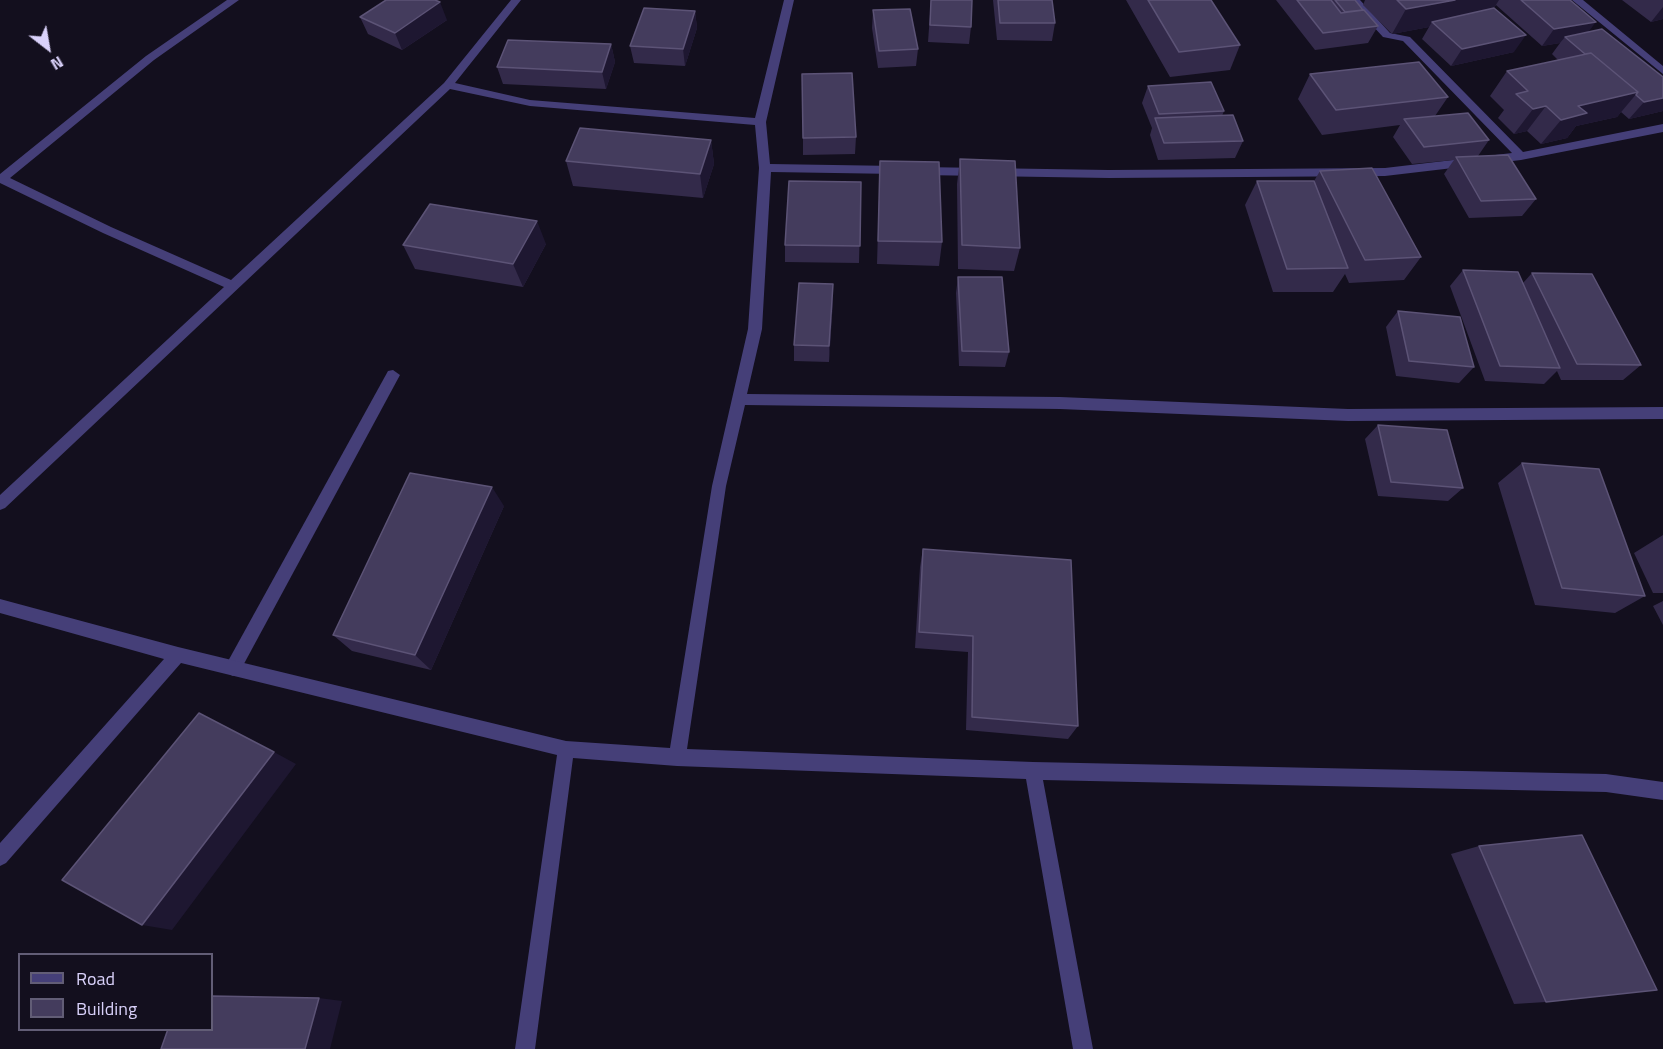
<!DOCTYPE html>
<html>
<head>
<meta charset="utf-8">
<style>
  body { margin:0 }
  #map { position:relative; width:1663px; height:1049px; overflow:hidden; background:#130f1e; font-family:"Titillium Web",sans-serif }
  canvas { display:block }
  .legend { position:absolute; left:18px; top:953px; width:195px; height:78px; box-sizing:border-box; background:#130f1e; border:2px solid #625d76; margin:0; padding:8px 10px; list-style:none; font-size:18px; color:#d9d1fa }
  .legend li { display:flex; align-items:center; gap:12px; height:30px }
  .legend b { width:30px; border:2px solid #625d76 }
  .north { position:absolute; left:18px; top:18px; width:60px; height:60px; -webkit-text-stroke:4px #130f1e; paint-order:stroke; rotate:149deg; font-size:16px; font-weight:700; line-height:24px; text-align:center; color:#d9d1fa }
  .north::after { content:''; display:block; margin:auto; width:21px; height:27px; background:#d9d1fa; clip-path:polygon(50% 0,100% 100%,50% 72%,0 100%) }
</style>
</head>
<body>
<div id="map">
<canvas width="1663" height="1049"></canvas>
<ul class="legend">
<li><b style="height:8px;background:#453f78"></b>Road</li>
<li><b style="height:16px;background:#443c5d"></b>Building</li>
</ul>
<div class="north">N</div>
</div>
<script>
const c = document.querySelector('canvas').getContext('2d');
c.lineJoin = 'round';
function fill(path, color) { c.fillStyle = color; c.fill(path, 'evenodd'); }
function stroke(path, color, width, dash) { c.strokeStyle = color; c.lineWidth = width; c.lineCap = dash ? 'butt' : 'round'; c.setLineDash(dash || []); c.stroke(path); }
const lane = new Path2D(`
  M 393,370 L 400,375 L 239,673 L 233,676 L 227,673 L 225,668 L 227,663 L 388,371 Z`);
const street = new Path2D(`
  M 227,0 L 239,0 L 154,60 L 10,178 L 111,227 L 231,280 L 444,83 L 511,0 L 521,0 L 455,83 L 530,100 L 755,118 L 784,0 L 794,0 L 766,122 L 770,164 L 897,166 L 903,170 L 897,174 L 771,172 L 762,329 L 747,394 L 1060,397 L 1348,409 L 1663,407 L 1663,419 L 1348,421 L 1060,409 L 745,405 L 726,486 L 687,749 L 1033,762 L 1606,774 L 1663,782 L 1663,800 L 1606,792 L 1043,780 L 1093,1049 L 1073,1049 L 1026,779 L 677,766 L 573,758 L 535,1049 L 515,1049 L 557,755 L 181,663 L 6,863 L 0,866 L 0,843 L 164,659 L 0,613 L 0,599 L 178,647 L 566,741 L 670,748 L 712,486 L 748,329 L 759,168 L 755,125 L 530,106 L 450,89 L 5,508 L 0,510 L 0,495 L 224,287 L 103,233 L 0,183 L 0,174 L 146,56 Z
  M 1349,0 L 1360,0 L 1390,33 L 1410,37 L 1523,152 L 1663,124 L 1663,132 L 1521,160 L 1385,176 L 1109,178 L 921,175 L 915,171 L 921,167 L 1109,170 L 1385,168 L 1512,153 L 1403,41 L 1383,37 Z
  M 1572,0 L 1583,0 L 1663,66 L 1663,74 Z`);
const wall = new Path2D(`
  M 931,0 L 971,27 L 969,44 L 928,42 Z
  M 993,0 L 1052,0 L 1055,23 L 1052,41 L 997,40 Z
  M 1126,0 L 1211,0 L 1240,45 L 1230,70 L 1170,77 Z
  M 1276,0 L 1355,0 L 1378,26 L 1368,43 L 1315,50 Z
  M 1365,0 L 1570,0 L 1588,32 L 1663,77 L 1663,111 L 1629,119 L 1621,112 L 1617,117 L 1576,126 L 1567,138 L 1541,144 L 1527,131 L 1514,134 L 1498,118 L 1504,110 L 1490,96 L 1507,71 L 1558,60 L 1552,54 L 1560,43 L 1542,46 L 1496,5 L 1493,9 L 1514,52 L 1451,66 L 1422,39 L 1429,27 L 1392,34 L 1363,5 Z
  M 1622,0 L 1663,0 L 1663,19 L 1651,22 Z
  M 873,10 L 918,49 L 916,66 L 878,68 L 872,28 Z
  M 695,11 L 697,28 L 685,66 L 634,63 L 630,46 Z
  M 360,17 L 447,20 L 402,50 L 368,34 Z
  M 611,44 L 615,62 L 606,89 L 503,84 L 497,67 Z
  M 1310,74 L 1448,97 L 1435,116 L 1489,140 L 1478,156 L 1536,199 L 1522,216 L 1469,218 L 1444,174 L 1454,160 L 1412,164 L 1393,137 L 1400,125 L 1322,135 L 1298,99 Z
  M 1148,86 L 1224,111 L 1222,116 L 1243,141 L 1235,158 L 1158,160 L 1150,135 L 1152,128 L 1142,103 Z
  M 856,137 L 855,154 L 803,155 L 803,138 Z
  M 711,140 L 714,164 L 703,198 L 573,186 L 566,161 Z
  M 960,159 L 1020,248 L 1014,271 L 958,269 L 957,184 Z
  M 880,161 L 942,242 L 939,266 L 877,264 Z
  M 1320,171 L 1421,257 L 1404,280 L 1349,283 L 1345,274 L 1333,292 L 1273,292 L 1245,205 L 1257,181 L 1314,181 Z
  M 861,182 L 859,263 L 785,262 L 785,245 Z
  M 546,244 L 523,287 L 415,269 L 403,245 Z
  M 1463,270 L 1523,283 L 1532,273 L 1641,365 L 1623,380 L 1561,380 L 1557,371 L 1544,384 L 1485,381 L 1450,286 Z
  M 958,277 L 1009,352 L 1005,367 L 959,366 L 956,293 Z
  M 833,300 L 829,362 L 794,361 L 794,345 Z
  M 1398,311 L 1474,367 L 1459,383 L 1396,376 L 1386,327 Z
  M 1378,425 L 1463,488 L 1448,501 L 1378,496 L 1365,439 Z
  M 1522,463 L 1645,596 L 1615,613 L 1535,605 L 1498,483 Z
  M 504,506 L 431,670 L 352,651 L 333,635 Z
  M 1663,535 L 1663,593 L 1653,593 L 1634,553 Z
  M 923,549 L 1078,726 L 1068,739 L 966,730 L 968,652 L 915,648 L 920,567 Z
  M 1663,601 L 1663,625 L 1653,606 Z
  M 1479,846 L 1546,1002 L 1514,1004 L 1451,854 Z`);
const shadedWall = new Path2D(`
  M 1455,0 L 1499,0 L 1489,16 L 1432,22 L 1429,27 L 1392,34 L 1406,9 Z
  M 440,2 L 447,20 L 402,50 L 395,33 Z
  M 1663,7 L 1663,19 L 1651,22 Z
  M 695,11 L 697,28 L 685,66 L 683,49 Z
  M 1596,22 L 1583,39 L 1565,37 L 1560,43 L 1542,46 L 1554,29 Z
  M 1526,35 L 1514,52 L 1451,66 L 1462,49 Z
  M 611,44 L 615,62 L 606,89 L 602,72 Z
  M 1638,92 L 1617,117 L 1576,126 L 1567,138 L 1541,144 L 1561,120 L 1578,106 Z
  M 1663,98 L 1663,111 L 1629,119 L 1644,102 Z
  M 1546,106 L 1527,131 L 1514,134 L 1533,109 Z
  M 711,140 L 714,164 L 703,198 L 700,174 Z
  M 537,221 L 546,244 L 523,287 L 513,264 Z
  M 833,284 L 833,300 L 829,362 L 829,346 Z
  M 492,487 L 504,506 L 431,670 L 415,655 Z
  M 274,752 L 296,764 L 172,930 L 142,925 Z
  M 319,998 L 342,1001 L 330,1049 L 305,1049 Z`);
const building = new Path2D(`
  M 386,0 L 435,0 L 440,2 L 395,33 L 360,17 Z
  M 931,0 L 972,0 L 971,27 L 930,25 Z
  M 998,0 L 1052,0 L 1055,23 L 1000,23 Z
  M 1148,0 L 1211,0 L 1240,45 L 1179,52 Z
  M 1297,0 L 1331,0 L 1341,13 L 1364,10 L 1378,26 L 1323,33 Z
  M 1335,0 L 1355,0 L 1363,10 L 1345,12 Z
  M 1397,0 L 1455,0 L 1406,9 Z
  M 1521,0 L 1570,0 L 1596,22 L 1554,29 Z
  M 644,8 L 695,11 L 683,49 L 630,46 Z
  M 1494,8 L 1526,35 L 1462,49 L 1432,22 Z
  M 910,9 L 918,49 L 879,51 L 873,10 Z
  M 1602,29 L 1663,77 L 1663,98 L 1644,102 L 1636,95 L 1638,92 L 1591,53 L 1585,54 L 1565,37 Z
  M 508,40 L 611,44 L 602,72 L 497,67 Z
  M 1591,53 L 1638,92 L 1578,106 L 1587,113 L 1561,120 L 1546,106 L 1533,109 L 1516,94 L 1528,91 L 1507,71 Z
  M 1419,62 L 1448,97 L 1336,110 L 1310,74 Z
  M 852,73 L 856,137 L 803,138 L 802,74 Z
  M 1211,82 L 1224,111 L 1159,114 L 1148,86 Z
  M 1468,113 L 1489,140 L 1424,147 L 1404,119 Z
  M 1233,115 L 1243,141 L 1164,143 L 1155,118 Z
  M 580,128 L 711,140 L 700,174 L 566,161 Z
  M 1508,155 L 1536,199 L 1481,201 L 1456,157 Z
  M 960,159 L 1015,161 L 1020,248 L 962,245 Z
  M 880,161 L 939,162 L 942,242 L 878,241 Z
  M 1372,168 L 1421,257 L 1365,260 L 1320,171 Z
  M 789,181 L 861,182 L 860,246 L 785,245 Z
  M 1257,181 L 1314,181 L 1348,268 L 1287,269 Z
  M 430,204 L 537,221 L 513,264 L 403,245 Z
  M 1463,270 L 1518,272 L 1560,368 L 1500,366 Z
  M 1532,273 L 1592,274 L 1641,365 L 1577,364 Z
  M 958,277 L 1002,277 L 1009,352 L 962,351 Z
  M 799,283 L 833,284 L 829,346 L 794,345 Z
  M 1398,311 L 1460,317 L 1474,367 L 1409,361 Z
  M 1378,425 L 1447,430 L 1463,488 L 1391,482 Z
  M 1522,463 L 1599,469 L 1645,596 L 1562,588 Z
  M 410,473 L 492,487 L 415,655 L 333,635 Z
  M 923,549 L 1071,560 L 1078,726 L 972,717 L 973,636 L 919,632 Z
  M 199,713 L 274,752 L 142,925 L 62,880 Z
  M 1582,835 L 1657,990 L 1546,1002 L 1479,846 Z
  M 212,996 L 319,998 L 305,1049 L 161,1049 L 168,1029 L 212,1029 Z`);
fill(lane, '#453f78');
fill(street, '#453f78');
fill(wall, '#332a4a');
fill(shadedWall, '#1e1731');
fill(building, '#443c5d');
stroke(building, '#5c5376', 1.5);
</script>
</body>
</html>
